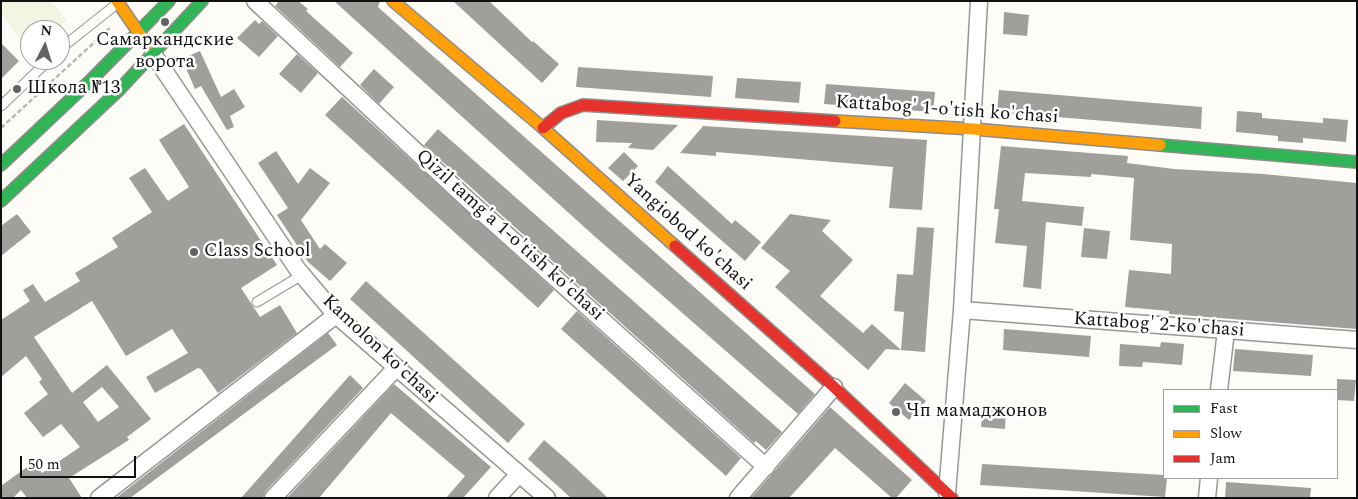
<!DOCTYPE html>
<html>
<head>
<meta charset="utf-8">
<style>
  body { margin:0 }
  #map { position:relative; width:1358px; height:499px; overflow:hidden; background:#fdfcf7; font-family:Spectral,serif }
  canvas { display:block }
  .frame { position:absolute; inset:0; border:2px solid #111; pointer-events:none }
  .legend { position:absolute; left:1163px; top:389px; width:175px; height:90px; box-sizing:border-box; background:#fff; border:1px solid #a0a0a0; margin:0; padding:6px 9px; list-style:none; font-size:15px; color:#111 }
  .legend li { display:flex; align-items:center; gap:10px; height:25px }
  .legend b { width:25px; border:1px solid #a0a0a0 }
  .north { position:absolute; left:20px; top:20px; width:50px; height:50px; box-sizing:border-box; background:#fff; border:1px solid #a0a0a0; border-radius:50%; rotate:5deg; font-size:14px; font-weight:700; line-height:20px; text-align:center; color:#111 }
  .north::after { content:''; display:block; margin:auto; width:18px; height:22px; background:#646362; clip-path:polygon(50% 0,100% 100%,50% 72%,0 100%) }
  .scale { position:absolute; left:20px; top:456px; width:116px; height:22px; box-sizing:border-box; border:2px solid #111; border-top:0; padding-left:6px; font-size:15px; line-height:18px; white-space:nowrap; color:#111; -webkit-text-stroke:4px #fff; paint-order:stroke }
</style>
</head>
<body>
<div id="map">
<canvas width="1358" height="499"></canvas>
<div class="frame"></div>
<ul class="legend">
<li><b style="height:6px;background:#30b455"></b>Fast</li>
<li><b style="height:6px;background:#ff9f0a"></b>Slow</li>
<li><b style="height:6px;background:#e5322d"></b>Jam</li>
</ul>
<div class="north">N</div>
<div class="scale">50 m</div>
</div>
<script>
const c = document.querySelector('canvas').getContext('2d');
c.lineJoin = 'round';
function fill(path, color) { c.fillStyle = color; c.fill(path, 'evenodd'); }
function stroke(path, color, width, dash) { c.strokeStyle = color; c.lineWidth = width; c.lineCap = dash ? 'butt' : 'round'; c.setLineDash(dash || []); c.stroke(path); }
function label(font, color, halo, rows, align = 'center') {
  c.font = font + ' Spectral,serif'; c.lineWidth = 5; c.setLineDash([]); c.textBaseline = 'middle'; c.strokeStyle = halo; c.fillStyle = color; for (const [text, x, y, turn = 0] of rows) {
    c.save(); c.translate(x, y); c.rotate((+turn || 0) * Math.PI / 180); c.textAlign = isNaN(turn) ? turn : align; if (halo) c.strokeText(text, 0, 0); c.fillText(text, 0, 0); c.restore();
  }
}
const pitch = new Path2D(`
  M 1,1 L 52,1 L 67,20 L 54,30 L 30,30 L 28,50 L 1,14 Z`);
const building = new Path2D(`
  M 279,1 L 298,1 L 308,9 L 306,11 L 353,53 L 340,67 L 275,6 Z
  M 334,1 L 380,1 L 378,7 L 425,49 L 815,394 L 798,414 L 592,234 Z
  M 453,1 L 489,1 L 532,42 L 533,41 L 559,64 L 542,83 Z
  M 1004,12 L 1029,15 L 1027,36 L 1003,34 Z
  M 255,20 L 259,24 L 262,21 L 278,36 L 259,57 L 237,38 Z
  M 1,43 L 19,61 L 1,79 Z
  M 200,51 L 221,97 L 234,89 L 245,107 L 230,116 L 234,127 L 227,130 L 201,86 L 195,89 L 182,59 Z
  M 297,54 L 318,73 L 301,93 L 279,74 Z
  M 578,67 L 713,76 L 711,97 L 576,87 Z
  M 374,69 L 394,87 L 379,104 L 360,85 Z
  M 737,78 L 801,82 L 799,103 L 735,98 Z
  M 826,84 L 935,92 L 933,112 L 824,104 Z
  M 999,90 L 1202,107 L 1201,129 L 997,112 Z
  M 342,97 L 554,290 L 538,308 L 325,115 Z
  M 1237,111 L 1262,113 L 1262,118 L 1323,123 L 1323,118 L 1348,120 L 1346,142 L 1303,138 L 1303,143 L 1278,141 L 1278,136 L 1236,132 Z
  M 597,120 L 678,125 L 653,150 L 628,148 L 632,143 L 596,142 Z
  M 184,124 L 277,265 L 241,288 L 260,317 L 280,305 L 297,333 L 218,393 L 201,369 L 198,368 L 155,393 L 146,377 L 188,353 L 172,329 L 126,356 L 92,301 L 34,337 L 72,393 L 107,365 L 151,419 L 127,437 L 129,440 L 69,478 L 82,498 L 27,498 L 21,490 L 13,498 L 1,498 L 1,486 L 34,462 L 42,473 L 80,447 L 61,424 L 43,437 L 24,413 L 48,394 L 39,382 L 42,379 L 26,356 L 1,377 L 1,320 L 30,301 L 23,290 L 33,284 L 45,302 L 80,281 L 75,273 L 118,247 L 112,238 L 152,212 L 129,178 L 145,168 L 168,201 L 189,187 L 159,140 ZM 102,387 L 119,407 L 98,422 L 83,402 Z
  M 703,126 L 927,140 L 922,210 L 889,208 L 893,167 L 716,152 L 716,156 L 680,153 Z
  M 438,129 L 782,432 L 766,450 L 756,441 L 754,443 L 424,145 Z
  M 1001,146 L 1128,156 L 1127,163 L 1174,169 L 1263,174 L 1357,183 L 1357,329 L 1169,314 L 1169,311 L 1125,307 L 1129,270 L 1171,274 L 1172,244 L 1130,240 L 1134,178 L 1091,174 L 1091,177 L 1025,173 L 1022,201 L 1084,207 L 1082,226 L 1046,222 L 1041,289 L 1023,287 L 1027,246 L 995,243 L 999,209 L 994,209 Z
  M 276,151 L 298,184 L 310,168 L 330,183 L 301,220 L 320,249 L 325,244 L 347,263 L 330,281 L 308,262 L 277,215 L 288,208 L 258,163 Z
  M 624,152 L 638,166 L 623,181 L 608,168 Z
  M 668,166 L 732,224 L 735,220 L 761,242 L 745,261 L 655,182 Z
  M 17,214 L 31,232 L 1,256 L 1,226 Z
  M 790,214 L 831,220 L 822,231 L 853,260 L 820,296 L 863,333 L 872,324 L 901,350 L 904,312 L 894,311 L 897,274 L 913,275 L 917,227 L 934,228 L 925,352 L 886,349 L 868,370 L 775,287 L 790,271 L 761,248 Z
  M 1084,228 L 1110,231 L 1107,259 L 1081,257 Z
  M 366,281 L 525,424 L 508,443 L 350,299 Z
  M 577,311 L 741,458 L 726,476 L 561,329 Z
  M 1004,329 L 1091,336 L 1089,357 L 1003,350 Z
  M 328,333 L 337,345 L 130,498 L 116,498 Z
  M 1161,342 L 1184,344 L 1182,365 L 1143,362 L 1142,367 L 1119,366 L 1120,344 L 1160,347 Z
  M 1235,349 L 1313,355 L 1311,376 L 1233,371 Z
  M 350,375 L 363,388 L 266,491 L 263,498 L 241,498 Z
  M 1337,379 L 1356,380 L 1354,401 L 1337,400 Z
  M 905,383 L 926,401 L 909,420 L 889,403 Z
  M 394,384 L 491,467 L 463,498 L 446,498 L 465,476 L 391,413 L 319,498 L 287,498 Z
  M 983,406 L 1006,408 L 1005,429 L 981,427 Z
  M 830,407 L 912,480 L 896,498 L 892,498 L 835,448 L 789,498 L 751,498 Z
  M 544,440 L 566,459 L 608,498 L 571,498 L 528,459 Z
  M 982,464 L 1164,475 L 1164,478 L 1167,478 L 1165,497 L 980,485 Z
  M 1226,482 L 1311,488 L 1310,498 L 1225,498 Z`);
const path = new Path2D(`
  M 1,128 L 111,27`);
const lane = new Path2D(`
  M 60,49 L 118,3
  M 1,106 L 49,60
  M 257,302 L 302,275`);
const street = new Path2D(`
  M 255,1 L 467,199 L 766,467
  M 153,54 L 298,270 L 336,315 L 547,498
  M 962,310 L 1357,340
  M 1219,390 L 1226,331
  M 947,493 L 962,310 L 979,1
  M 99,498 L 336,315
  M 273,498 L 396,368
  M 497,498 L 519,474
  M 738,498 L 834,387
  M 1207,498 L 1209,478`);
const fast = new Path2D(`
  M 1160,145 L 1357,162
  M 1,165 L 92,79 L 169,1
  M 1,201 L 118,91 L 202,1`);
const slow = new Path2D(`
  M 117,1 L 147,45
  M 393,1 L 543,128 L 675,246
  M 835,121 L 973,129 L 1160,145`);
const jam = new Path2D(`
  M 543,128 L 561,113 L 583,105 L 835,121
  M 675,246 L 834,387 L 952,498`);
const markers = [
  [165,22,5,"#646362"],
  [17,89,5,"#646362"],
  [194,252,5,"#646362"],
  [896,412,5,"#646362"]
];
const poiNames = [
  ["Самаркандские",165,41,"center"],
  ["ворота",165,63,"center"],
  ["Школа №13",27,89],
  ["Class School",204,252],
  ["Чп мамаджонов",906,412]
];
const streetNames = [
  ["Kattabog' 1-o'tish ko'chasi",947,111,4],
  ["Yangiobod ko'chasi",687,233,42],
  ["Qizil tamg'a 1-o'tish ko'chasi",509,236,42],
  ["Kattabog' 2-ko'chasi",1159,326,4],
  ["Kamolon ko'chasi",379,350,43]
];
fill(pitch, '#f0f6e1');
fill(building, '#a19f9c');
stroke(lane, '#979795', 11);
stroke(street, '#979795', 19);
stroke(fast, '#8e8d8b', 14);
stroke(slow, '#8e8d8b', 14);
stroke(jam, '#8e8d8b', 14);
stroke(path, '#b9b9b8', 2.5, [5, 2.5]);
stroke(lane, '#fffffe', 9);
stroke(street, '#fffffe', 16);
stroke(fast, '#30b455', 11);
stroke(slow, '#ff9f0a', 11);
stroke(jam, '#e5322d', 11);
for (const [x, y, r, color] of markers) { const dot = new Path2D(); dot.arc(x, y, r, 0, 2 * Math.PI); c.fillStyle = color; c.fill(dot); stroke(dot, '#fff', 2); }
label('19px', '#111', '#fff', poiNames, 'left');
label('19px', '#111', '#fff', streetNames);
</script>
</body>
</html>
